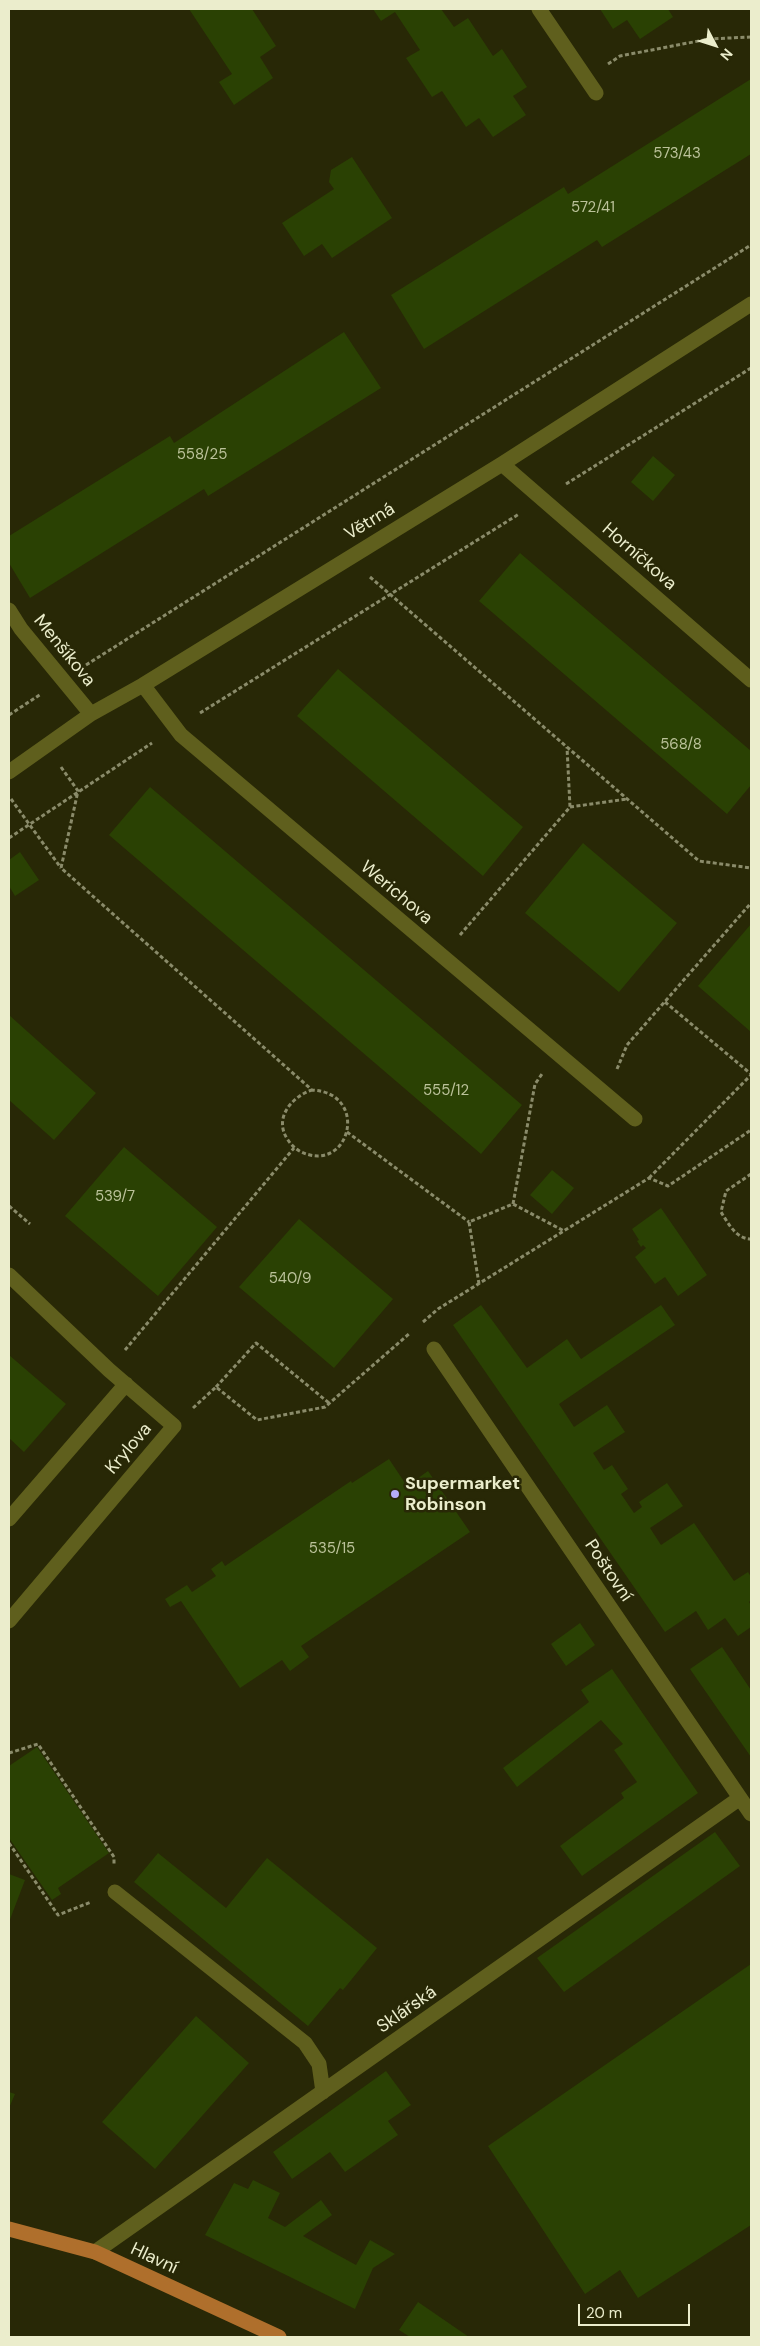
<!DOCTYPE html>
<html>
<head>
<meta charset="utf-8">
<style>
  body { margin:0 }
  #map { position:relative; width:760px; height:2346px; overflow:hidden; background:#282806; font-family:"DM Sans",sans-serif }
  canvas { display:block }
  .frame { position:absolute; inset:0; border:10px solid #ebedcc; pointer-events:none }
  .north { position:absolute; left:690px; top:20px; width:50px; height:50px; -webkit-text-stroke:4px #282806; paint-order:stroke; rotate:130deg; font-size:14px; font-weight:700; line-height:20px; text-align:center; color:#ebedcc }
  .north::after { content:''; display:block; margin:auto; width:18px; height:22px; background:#ebedcc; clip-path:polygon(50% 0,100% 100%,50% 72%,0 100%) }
  .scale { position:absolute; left:578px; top:2304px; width:112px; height:22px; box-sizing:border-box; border:2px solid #ebedcc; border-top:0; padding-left:6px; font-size:15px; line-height:18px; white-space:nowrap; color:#ebedcc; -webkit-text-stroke:4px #282806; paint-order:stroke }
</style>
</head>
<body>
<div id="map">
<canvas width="760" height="2346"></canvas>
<div class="frame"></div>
<div class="north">N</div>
<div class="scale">20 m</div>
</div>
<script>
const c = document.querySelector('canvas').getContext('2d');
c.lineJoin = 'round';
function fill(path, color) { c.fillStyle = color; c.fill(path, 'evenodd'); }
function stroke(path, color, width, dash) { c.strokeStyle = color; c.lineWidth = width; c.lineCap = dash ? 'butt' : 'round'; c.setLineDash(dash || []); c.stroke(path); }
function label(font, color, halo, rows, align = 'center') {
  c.font = font + ' "DM Sans",sans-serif'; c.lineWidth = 5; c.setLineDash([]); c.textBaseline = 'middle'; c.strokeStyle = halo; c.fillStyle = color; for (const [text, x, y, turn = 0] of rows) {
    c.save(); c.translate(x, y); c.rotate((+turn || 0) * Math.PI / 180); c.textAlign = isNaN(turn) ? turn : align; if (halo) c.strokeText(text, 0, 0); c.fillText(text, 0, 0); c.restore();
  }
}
const building = new Path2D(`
  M 189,9 L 252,9 L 276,46 L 260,57 L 273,78 L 234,105 L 219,82 L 232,74 Z
  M 373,9 L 441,9 L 454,27 L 468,18 L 493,56 L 502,49 L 527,87 L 513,96 L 526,115 L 493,137 L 479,118 L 466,127 L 442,91 L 432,97 L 406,58 L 420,50 L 395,12 L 381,21 Z
  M 600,9 L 668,9 L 673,17 L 640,39 L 627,20 L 613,29 Z
  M 751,79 L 751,154 L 602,247 L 597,240 L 424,349 L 391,295 L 564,187 L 568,194 Z
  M 352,157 L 392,218 L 332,258 L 322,244 L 304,256 L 282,223 L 334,189 L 329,182 L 331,170 Z
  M 344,332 L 381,388 L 208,496 L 204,489 L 30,598 L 9,563 L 9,536 L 170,436 L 174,443 Z
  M 653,456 L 675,475 L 653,501 L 631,482 Z
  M 520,553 L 751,751 L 751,785 L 727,814 L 479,601 Z
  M 338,669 L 523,827 L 483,876 L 297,716 Z
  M 150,787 L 522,1105 L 481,1154 L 109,835 Z
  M 583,843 L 677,923 L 619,992 L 525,913 Z
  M 20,852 L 39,880 L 15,896 L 9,886 L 9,860 Z
  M 751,924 L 751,1032 L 698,986 Z
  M 9,1015 L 96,1093 L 54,1140 L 9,1100 Z
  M 124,1147 L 217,1227 L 158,1296 L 65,1216 Z
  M 552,1170 L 574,1188 L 552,1214 L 530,1195 Z
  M 661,1208 L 707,1275 L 678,1296 L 665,1277 L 655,1284 L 635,1257 L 646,1248 L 643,1245 L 641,1247 L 637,1241 L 639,1240 L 632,1229 Z
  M 299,1219 L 393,1299 L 334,1368 L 239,1287 Z
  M 481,1305 L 527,1368 L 567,1339 L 581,1359 L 661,1305 L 675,1325 L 559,1404 L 574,1427 L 607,1405 L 625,1432 L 593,1453 L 604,1470 L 612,1465 L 628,1489 L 621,1494 L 634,1513 L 642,1507 L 639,1502 L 667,1483 L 683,1506 L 650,1528 L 661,1545 L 694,1523 L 734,1581 L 748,1572 L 751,1577 L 751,1600 L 749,1602 L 751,1605 L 751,1627 L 738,1636 L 725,1618 L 708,1630 L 696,1611 L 665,1632 L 453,1325 Z
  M 9,1355 L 66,1404 L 24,1452 L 9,1438 Z
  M 389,1459 L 407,1486 L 428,1471 L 470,1532 L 301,1646 L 309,1657 L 290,1671 L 282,1660 L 240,1688 L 181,1601 L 170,1607 L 165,1599 L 187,1585 L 192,1592 L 216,1576 L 211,1569 L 222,1561 L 225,1566 L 351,1481 L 352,1483 Z
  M 580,1623 L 595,1645 L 566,1666 L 551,1644 Z
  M 722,1647 L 751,1690 L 751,1757 L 690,1669 Z
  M 612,1669 L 698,1793 L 582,1876 L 560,1846 L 624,1798 L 621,1793 L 637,1782 L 614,1750 L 623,1744 L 601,1720 L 517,1787 L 503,1768 L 589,1702 L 581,1690 Z
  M 37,1747 L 109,1853 L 58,1888 L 61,1894 L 52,1900 L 9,1838 L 9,1766 Z
  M 715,1832 L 740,1866 L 564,1992 L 537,1958 Z
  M 158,1853 L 226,1908 L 267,1858 L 377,1948 L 343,1990 L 340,1988 L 308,2026 L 134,1882 Z
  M 9,1874 L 25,1880 L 9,1922 Z
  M 751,1964 L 751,2225 L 638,2298 L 620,2270 L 585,2294 L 488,2146 Z
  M 196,2016 L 249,2063 L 155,2169 L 102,2122 Z
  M 386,2071 L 411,2105 L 388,2121 L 398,2135 L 345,2172 L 330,2152 L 292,2179 L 273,2152 Z
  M 9,2092 L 15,2094 L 9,2108 Z
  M 253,2180 L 280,2193 L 268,2218 L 285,2227 L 321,2200 L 332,2215 L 303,2236 L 356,2265 L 370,2240 L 395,2254 L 373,2268 L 355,2309 L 205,2235 L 234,2183 L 248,2189 Z
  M 418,2302 L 469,2337 L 410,2337 L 399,2330 Z`);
const path = new Path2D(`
  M 608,64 L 620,56 L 709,39 L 751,37
  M 566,484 L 751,368
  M 370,577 L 699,861 L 751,868
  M 86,665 L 751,245
  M 200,713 L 519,514
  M 9,715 L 41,694
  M 61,767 L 78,791 L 61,868 L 312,1090 C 367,1093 352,1165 310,1155 C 301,1153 293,1148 288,1140 C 273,1119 291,1097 312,1090
  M 11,799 L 61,868
  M 570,807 L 627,799
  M 9,838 L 152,743
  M 460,935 L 570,807 L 567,747
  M 665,1002 L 751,1074
  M 617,1069 L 627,1045 L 751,903
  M 347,1132 L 469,1222
  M 751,1174 L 726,1191 L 721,1212 C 728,1223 736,1239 751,1239
  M 649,1178 L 751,1075
  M 513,1204 L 535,1084 L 542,1074
  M 9,1206 L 30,1224
  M 479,1284 L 469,1222 L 513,1204 L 564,1231
  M 423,1322 L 438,1309 L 649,1178 L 668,1186 L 751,1130
  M 125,1350 L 294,1148
  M 216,1387 L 256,1343 L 329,1403
  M 193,1408 L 216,1387 L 257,1420 L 325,1407 L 410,1333
  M 9,1753 L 38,1744 L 114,1857 L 114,1864
  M 9,1843 L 58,1915 L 91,1902`);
const minor = new Path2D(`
  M 539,9 L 596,93
  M 502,464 L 751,680
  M 9,610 L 21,629 L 91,714
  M 143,685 L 181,735 L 635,1119
  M 9,772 L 91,714 L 143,685 L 502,464 L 751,304
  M 9,1275 L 109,1370 L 174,1426 L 9,1621
  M 434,1349 L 751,1814
  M 9,1519 L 126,1384
  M 115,1892 L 305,2043 L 319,2064 L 323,2092
  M 95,2252 L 740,1798`);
const major = new Path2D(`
  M 9,2229 L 95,2252 L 279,2337`);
const markers = [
  [395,1494,5,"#b5acf8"]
];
const numberNames = [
  ["573/43",677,154],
  ["572/41",593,208],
  ["558/25",202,455],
  ["568/8",681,745],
  ["555/12",446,1091],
  ["539/7",115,1197],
  ["540/9",290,1279],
  ["535/15",332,1549]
];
const streetNames = [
  ["Větrná",370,522,-31],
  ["Horníčkova",639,557,41],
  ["Menšíkova",64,651,51],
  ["Werichova",396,893,40],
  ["Krylova",129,1449,-50],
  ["Poštovní",608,1571,56],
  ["Sklářská",407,2010,-35],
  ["Hlavní",154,2259,25]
];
const poiNames = [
  ["Supermarket",405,1484],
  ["Robinson",405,1505]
];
fill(building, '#2a4103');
stroke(path, '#8a8b6a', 3, [4, 2.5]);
stroke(minor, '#5f5f1d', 15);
stroke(major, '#af6f2c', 15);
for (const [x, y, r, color] of markers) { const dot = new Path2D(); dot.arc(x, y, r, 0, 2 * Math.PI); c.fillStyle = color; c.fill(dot); stroke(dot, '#282806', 2); }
label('15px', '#bbc29a', null, numberNames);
label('18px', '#ebedcc', '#282806', streetNames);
label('bold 18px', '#ebedcc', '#282806', poiNames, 'left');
</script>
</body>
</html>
